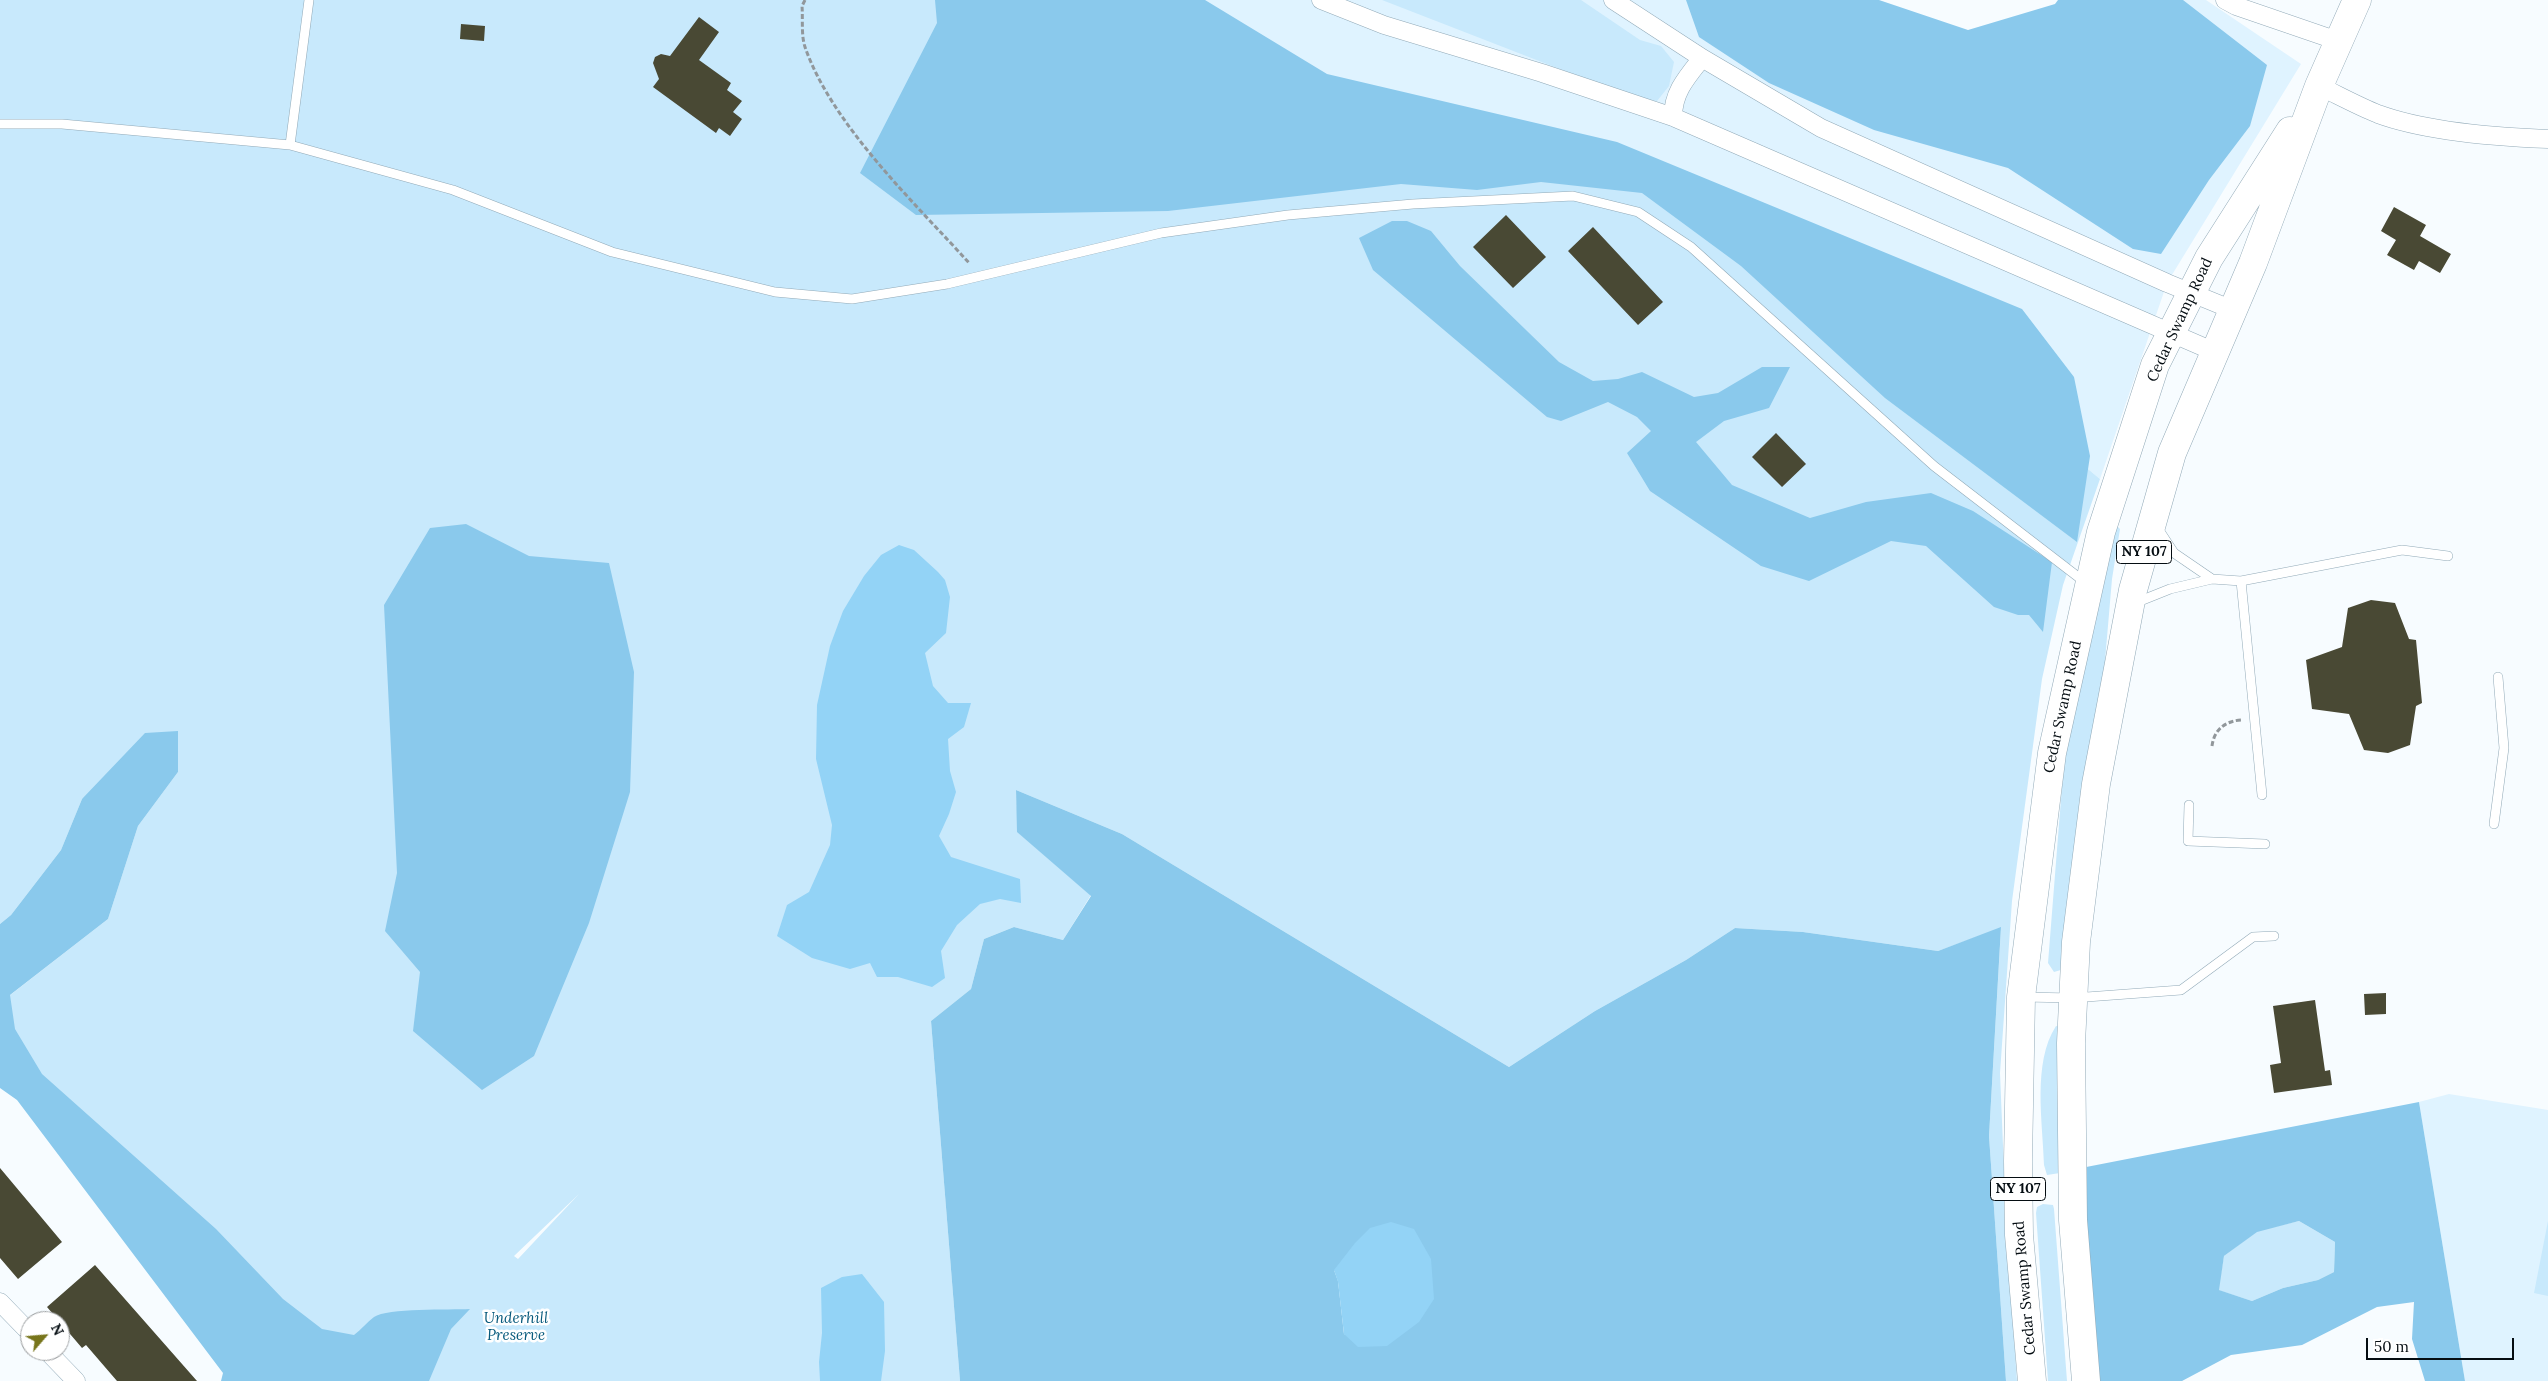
<!DOCTYPE html>
<html>
<head>
<meta charset="utf-8">
<style>
  body { margin:0 }
  #map { position:relative; width:2548px; height:1381px; overflow:hidden; background:#f7fcff; font-family:Lora,serif }
  canvas { display:block }
  .north { position:absolute; left:20px; top:1311px; width:50px; height:50px; box-sizing:border-box; background:#fff; border:1px solid #9b9ea0; border-radius:50%; rotate:63deg; font-size:14px; font-weight:700; line-height:20px; text-align:center; color:#050d12 }
  .north::after { content:''; display:block; margin:auto; width:18px; height:22px; background:#77751b; clip-path:polygon(50% 0,100% 100%,50% 72%,0 100%) }
  .scale { position:absolute; left:2366px; top:1338px; width:148px; height:22px; box-sizing:border-box; border:2px solid #050d12; border-top:0; padding-left:6px; font-size:15px; line-height:18px; white-space:nowrap; color:#050d12; -webkit-text-stroke:4px #fff; paint-order:stroke }
</style>
</head>
<body>
<div id="map">
<canvas width="2548" height="1381"></canvas>
<div class="north">N</div>
<div class="scale">50 m</div>
</div>
<script>
const c = document.querySelector('canvas').getContext('2d');
c.lineJoin = 'round';
function fill(path, color) { c.fillStyle = color; c.fill(path, 'evenodd'); }
function stroke(path, color, width, dash) { c.strokeStyle = color; c.lineWidth = width; c.lineCap = dash ? 'butt' : 'round'; c.setLineDash(dash || []); c.stroke(path); }
function label(font, color, halo, rows, align = 'center') {
  c.font = font + ' Lora,serif'; c.lineWidth = 5; c.setLineDash([]); c.textBaseline = 'middle'; c.strokeStyle = halo; c.fillStyle = color; for (const [text, x, y, turn = 0] of rows) {
    c.save(); c.translate(x, y); c.rotate((+turn || 0) * Math.PI / 180); c.textAlign = isNaN(turn) ? turn : align; if (halo) c.strokeText(text, 0, 0); c.fillText(text, 0, 0); c.restore();
  }
}
const built = new Path2D(`
  M 1080,0 L 1804,0 L 1869,62 L 2066,5 L 2069,0 L 2206,0 L 2301,64 L 2167,283 L 2100,479 L 1979,378 Z
  M 2449,1094 L 2548,1110 L 2548,1381 L 2465,1381 L 2419,1102 Z`);
const green = new Path2D(`
  M 0,0 L 1080,0 L 1645,175 L 1979,378 L 2100,479 L 2063,585 L 2042,679 L 2012,901 L 2000,1073 L 2006,1219 L 2017,1381 L 2006,1381 L 1989,1136 L 2001,928 L 1938,951 L 1803,932 L 1735,928 L 1686,960 L 1595,1011 L 1509,1067 L 1122,834 L 1016,790 L 1018,832 L 1091,895 L 1063,940 L 1014,927 L 984,939 L 971,989 L 931,1021 L 960,1381 L 348,1381 L 0,1046 L 0,1003 L 108,919 L 138,826 L 178,772 L 82,799 L 61,850 L 11,915 L 0,924 ZM 579,1194 L 518,1259 L 514,1256 Z
  M 1382,0 L 1581,0 L 1640,40 L 1661,46 L 1674,62 L 1669,86 L 1657,101 L 1637,99 Z
  M 2117,526 L 2120,529 L 2112,579 L 2103,684 L 2064,969 L 2054,972 L 2048,963 L 2066,736 L 2092,612 Z
  M 2056,1026 L 2061,1027 L 2060,1173 L 2047,1175 L 2044,1165 C 2043,1123 2032,1063 2056,1026 Z
  M 2043,1204 L 2053,1205 L 2054,1209 L 2067,1381 L 2048,1381 L 2036,1213 L 2037,1207 Z
  M 2299,1221 L 2335,1242 L 2334,1272 L 2318,1280 L 2283,1288 L 2252,1301 L 2218,1290 L 2224,1256 L 2257,1231 Z
  M 2548,1221 L 2548,1296 L 2534,1293 Z`);
const forest = new Path2D(`
  M 935,0 L 1205,0 L 1327,74 L 1617,142 L 2022,309 L 2074,377 L 2090,456 L 2077,542 L 1885,398 L 1741,266 L 1642,193 L 1541,182 L 1477,190 L 1401,184 L 1168,211 L 916,215 L 860,173 L 937,23 Z
  M 1686,0 L 1879,0 L 1968,30 L 2055,4 L 2058,0 L 2183,0 L 2267,65 L 2250,126 L 2209,180 L 2161,254 L 2133,249 L 2008,168 L 1874,130 L 1769,83 L 1699,37 Z
  M 1392,221 L 1407,221 L 1431,231 L 1460,266 L 1559,362 L 1593,381 L 1618,379 L 1642,372 L 1694,397 L 1718,393 L 1762,367 L 1790,367 L 1769,408 L 1724,421 L 1696,442 L 1732,485 L 1810,518 L 1866,502 L 1931,493 L 1973,511 L 2052,562 L 2043,632 L 2029,615 L 2018,615 L 1994,607 L 1926,546 L 1891,541 L 1809,581 L 1761,566 L 1650,491 L 1627,453 L 1651,431 L 1637,417 L 1608,402 L 1561,421 L 1547,417 L 1373,270 L 1359,238 Z
  M 466,524 L 529,556 L 609,563 L 634,672 L 630,792 L 589,923 L 534,1056 L 482,1090 L 413,1031 L 420,972 L 385,931 L 397,873 L 384,605 L 430,528 Z
  M 178,731 L 178,772 L 138,826 L 108,919 L 10,995 L 15,1029 L 42,1074 L 216,1229 L 283,1299 L 322,1329 L 354,1335 C 361,1330 367,1322 374,1317 C 387,1308 450,1310 470,1309 L 451,1329 L 429,1381 L 221,1381 L 223,1373 L 17,1100 L 0,1088 L 0,924 L 11,915 L 61,850 L 82,799 L 145,733 Z
  M 1016,790 L 1122,834 L 1509,1067 L 1595,1011 L 1686,960 L 1735,928 L 1803,932 L 1938,951 L 2001,927 L 1989,1136 L 2006,1381 L 960,1381 L 931,1021 L 971,989 L 984,939 L 1014,927 L 1063,940 L 1091,896 L 1017,832 ZM 1334,1270 L 1387,1346 L 1344,1334 L 1338,1281 Z
  M 2419,1102 L 2465,1381 L 2425,1381 L 2412,1339 L 2414,1302 L 2377,1307 L 2302,1345 L 2231,1355 L 2182,1381 L 2092,1381 L 2076,1169 ZM 2299,1221 L 2335,1242 L 2334,1272 L 2318,1280 L 2283,1288 L 2252,1301 L 2219,1290 L 2224,1256 L 2257,1232 Z`);
const water = new Path2D(`
  M 899,545 L 914,550 L 938,572 L 945,580 L 950,597 L 946,633 L 925,653 L 933,686 L 948,703 L 971,703 L 964,727 L 948,739 L 950,771 L 956,792 L 949,814 L 939,836 L 951,857 L 1020,879 L 1021,903 L 1000,899 L 980,904 L 957,925 L 941,951 L 945,978 L 932,987 L 898,977 L 877,977 L 870,963 L 850,969 L 812,958 L 777,936 L 787,905 L 809,892 L 830,845 L 832,825 L 816,759 L 817,705 L 830,646 L 843,611 L 864,576 L 881,555 Z
  M 1391,1222 L 1414,1229 L 1431,1259 L 1434,1299 L 1419,1322 L 1387,1346 L 1358,1347 L 1344,1334 L 1338,1282 L 1334,1270 L 1355,1243 L 1370,1228 Z
  M 862,1274 L 884,1302 L 885,1351 L 881,1381 L 820,1381 L 819,1362 L 822,1333 L 821,1288 L 842,1277 Z`);
const building = new Path2D(`
  M 699,17 L 719,32 L 699,60 L 731,83 L 727,90 L 742,101 L 733,112 L 742,119 L 730,136 L 719,128 L 716,133 L 653,87 L 659,79 L 653,63 L 655,57 L 661,54 L 670,56 Z
  M 461,24 L 485,26 L 484,41 L 460,39 Z
  M 2394,207 L 2426,225 L 2420,236 L 2451,254 L 2440,273 L 2419,261 L 2414,270 L 2387,255 L 2396,240 L 2381,231 Z
  M 1506,215 L 1546,257 L 1513,288 L 1473,247 Z
  M 1593,227 L 1663,302 L 1638,325 L 1568,251 Z
  M 1776,433 L 1806,464 L 1782,487 L 1752,457 Z
  M 2371,600 L 2395,603 L 2409,639 L 2416,640 L 2422,703 L 2416,706 L 2410,745 L 2388,753 L 2364,750 L 2349,714 L 2312,709 L 2306,660 L 2342,647 L 2348,608 Z
  M 2386,993 L 2386,1014 L 2365,1015 L 2364,994 Z
  M 2315,1000 L 2325,1071 L 2330,1070 L 2332,1085 L 2274,1093 L 2270,1065 L 2281,1063 L 2273,1006 Z
  M 0,1168 L 62,1242 L 18,1279 L 0,1258 Z
  M 95,1265 L 197,1381 L 117,1381 L 86,1345 L 82,1348 L 47,1307 Z`);
const path = new Path2D(`
  M 805,0 L 802,6 C 803,19 801,35 805,47 C 832,125 915,203 970,264
  M 2212,746 C 2214,730 2225,721 2241,720`);
const service = new Path2D(`
  M 0,124 L 62,124 L 290,145 L 453,190 L 612,252 L 775,292 L 852,299 L 947,284 L 1161,233 L 1288,215 L 1413,204 L 1573,196 L 1638,212 L 1691,247 L 1934,466 L 2086,583
  M 290,145 L 309,0
  M 2157,527 L 2174,553 L 2212,579
  M 2241,581 L 2262,795
  M 2135,603 L 2170,589 L 2212,579 L 2241,581 L 2402,550 L 2448,556
  M 2189,805 L 2188,841 L 2265,844
  M 2494,824 L 2504,748 L 2498,677
  M 2023,997 L 2073,998 L 2181,990 L 2253,937 L 2274,936`);
const minor = new Path2D(`
  M 1321,0 L 1384,25 L 1542,73 L 1673,117 L 2215,352
  M 1613,0 L 1702,58 L 1821,128 L 2167,283 L 2233,310
  M 2225,0 L 2236,6 L 2338,41
  M 2319,86 C 2338,95 2358,106 2378,114 C 2427,132 2496,137 2548,139
  M 1673,117 C 1673,92 1687,77 1702,58
  M 0,1302 L 30,1333
  M 47,1351 L 76,1381`);
const primary = new Path2D(`
  M 2032,1381 L 2019,1235 L 2018,1161 L 2021,997 L 2052,753 L 2101,532 L 2155,365 L 2209,258 L 2290,131
  M 2086,1381 L 2073,1220 L 2071,1043 L 2076,942 L 2096,784 L 2133,590 L 2172,453 L 2253,263 L 2319,86 L 2357,0`);
const shields = [
  [2144,552,55],
  [2018,1189,55]
];
const shieldNames = [
  ["NY 107",2144,552],
  ["NY 107",2018,1189]
];
const streetNames = [
  ["Cedar Swamp Road",2180,320,-65],
  ["Cedar Swamp Road",2063,707,-78],
  ["Cedar Swamp Road",2025,1288,-95]
];
const parkNames = [
  ["Underhill",516,1319],
  ["Preserve",516,1336]
];
fill(built, '#dff3ff');
fill(green, '#c8e9fc');
fill(forest, '#8ac9ec');
fill(water, '#93d3f6');
fill(building, '#494934');
stroke(service, '#92aab8', 10);
stroke(minor, '#92aab8', 19);
stroke(primary, '#92aab8', 29);
stroke(path, '#91979b', 3, [5, 2.5]);
stroke(service, '#fff', 9);
stroke(minor, '#fff', 18);
stroke(primary, '#fff', 28);
for (const [x, y, w] of shields) { const box = new Path2D(); box.roundRect(x - w / 2, y - 11.5, w, 23, 4); c.fillStyle = '#fff'; c.fill(box); stroke(box, '#050d12', 1); }
label('bold 14px', '#050d12', null, shieldNames);
label('15px', '#050d12', '#fff', streetNames);
label('italic 15px', '#075a7c', '#fff', parkNames);
</script>
</body>
</html>
